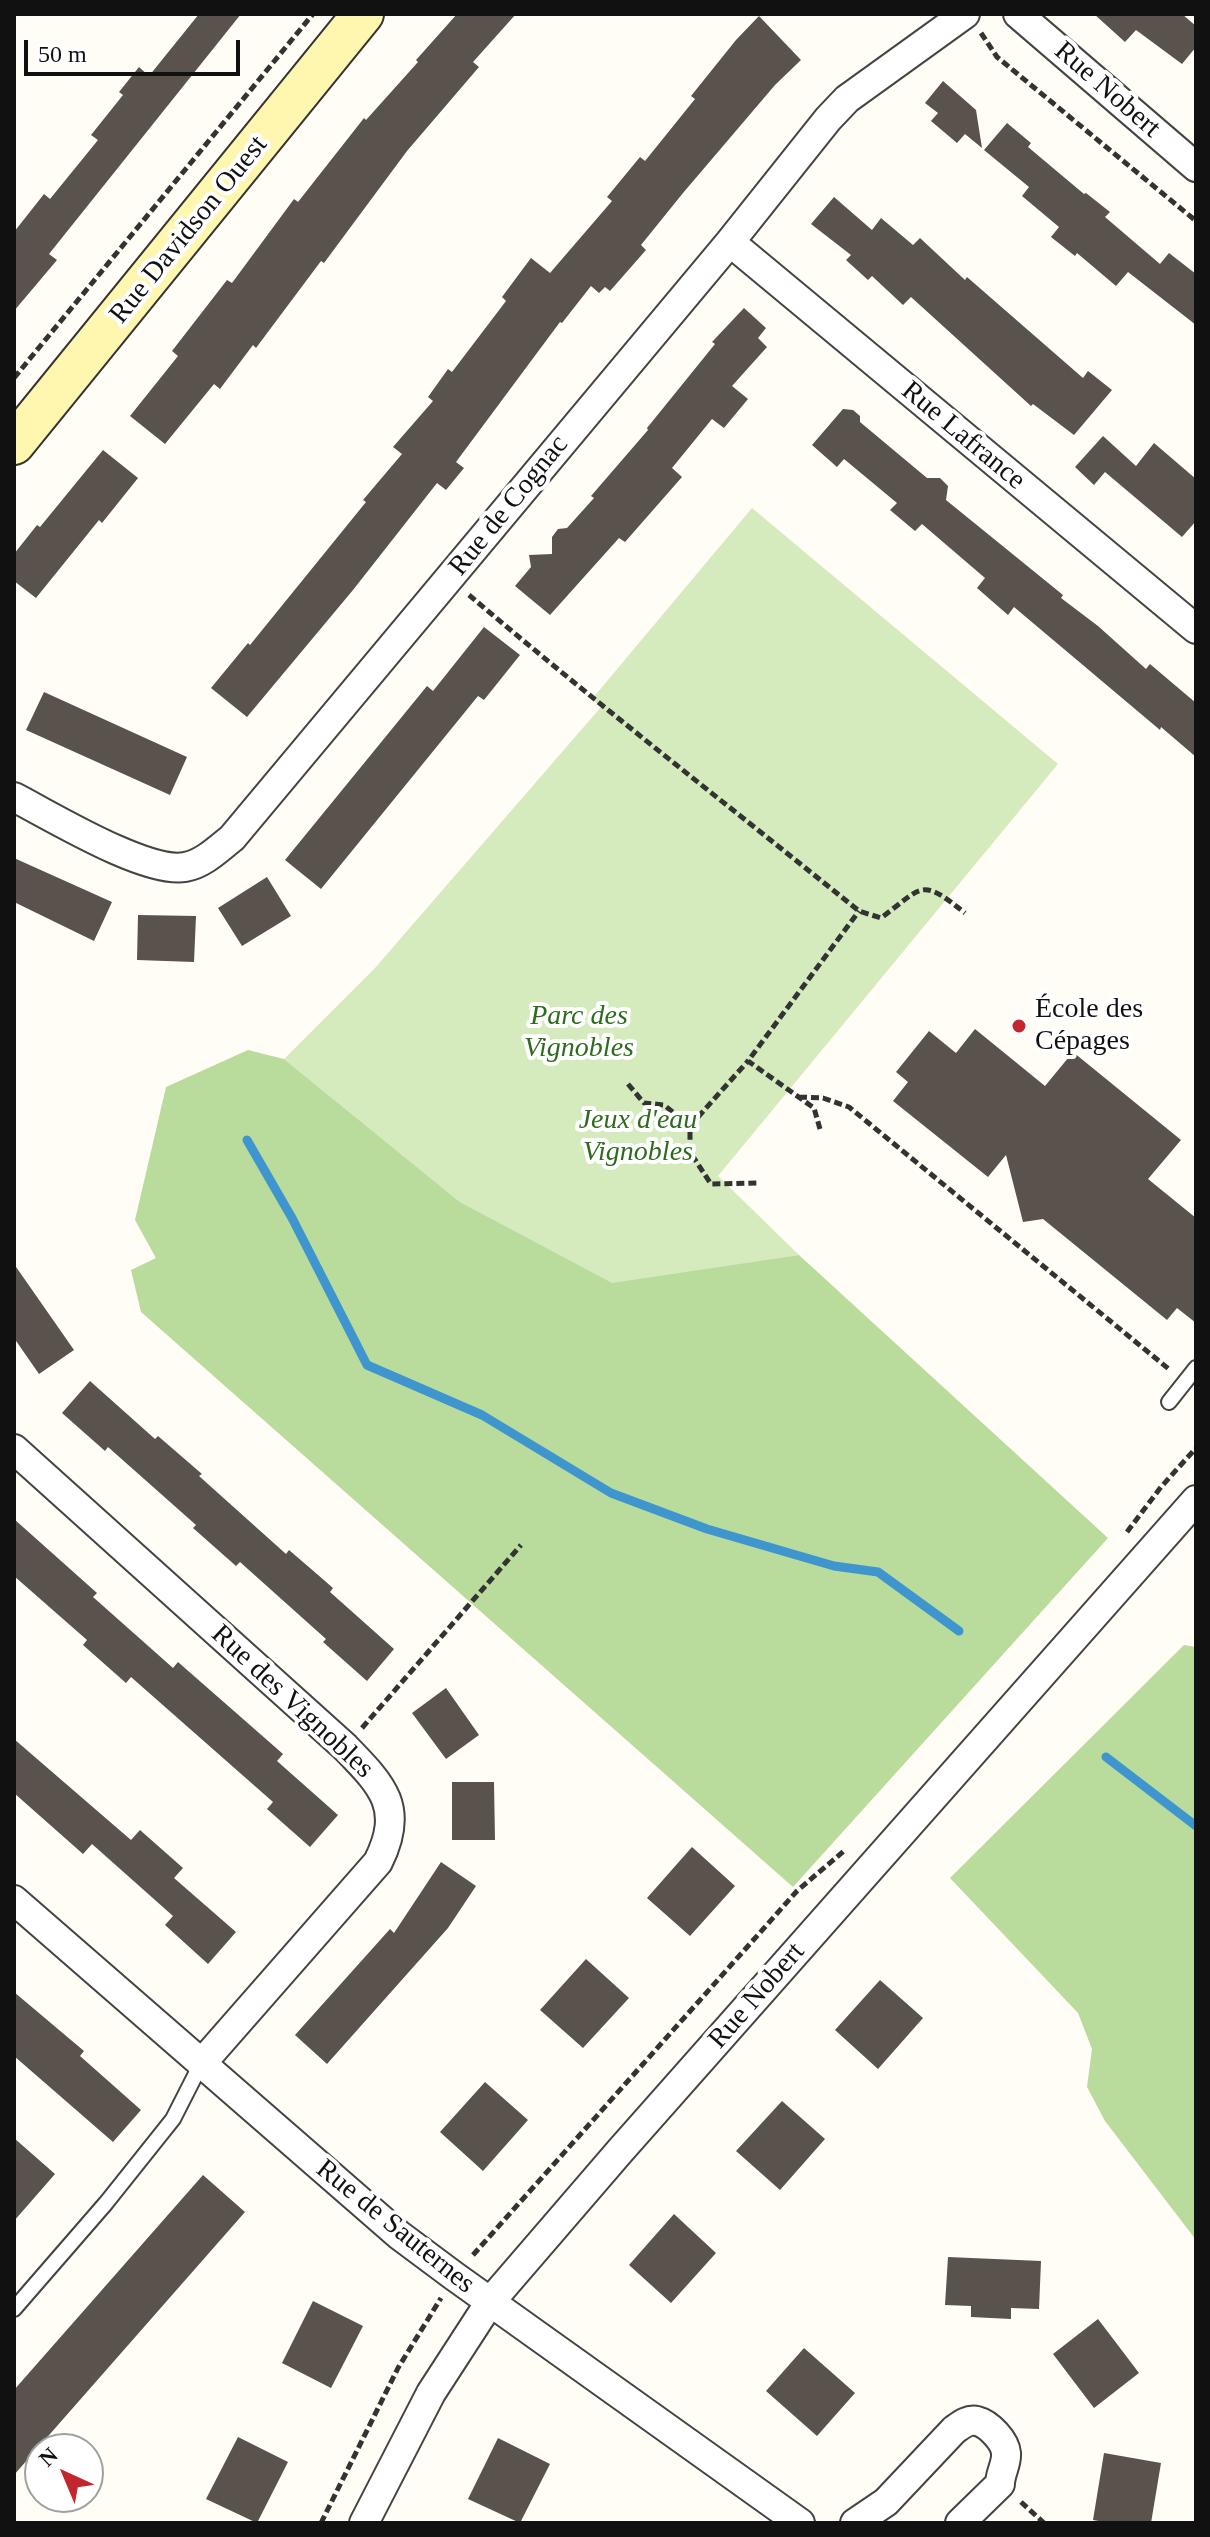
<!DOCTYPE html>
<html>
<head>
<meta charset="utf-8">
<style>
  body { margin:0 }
  #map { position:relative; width:1210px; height:2537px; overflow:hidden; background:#fffdf5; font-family:Georgia,serif }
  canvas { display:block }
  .frame { position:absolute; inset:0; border:16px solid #111; pointer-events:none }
  .north { position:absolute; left:24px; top:2433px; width:80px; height:80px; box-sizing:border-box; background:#fff; border:2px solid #a0a0a0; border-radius:50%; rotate:316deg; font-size:22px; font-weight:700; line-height:32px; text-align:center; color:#111 }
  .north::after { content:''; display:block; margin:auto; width:28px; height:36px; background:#c4262e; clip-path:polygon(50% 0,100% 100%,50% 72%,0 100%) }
  .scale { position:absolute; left:24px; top:40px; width:216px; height:36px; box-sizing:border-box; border:4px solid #111; border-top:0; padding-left:10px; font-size:24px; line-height:28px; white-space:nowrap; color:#111; -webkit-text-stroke:6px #fff; paint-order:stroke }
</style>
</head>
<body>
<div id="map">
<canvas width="1210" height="2537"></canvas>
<div class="frame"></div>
<div class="north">N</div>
<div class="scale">50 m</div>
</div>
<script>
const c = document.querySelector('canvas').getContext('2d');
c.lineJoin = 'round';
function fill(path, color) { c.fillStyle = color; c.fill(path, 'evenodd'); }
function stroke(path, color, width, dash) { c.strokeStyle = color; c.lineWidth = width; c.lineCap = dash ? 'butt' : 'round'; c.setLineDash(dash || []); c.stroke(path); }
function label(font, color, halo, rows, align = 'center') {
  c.font = font + ' Georgia,serif'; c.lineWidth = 8; c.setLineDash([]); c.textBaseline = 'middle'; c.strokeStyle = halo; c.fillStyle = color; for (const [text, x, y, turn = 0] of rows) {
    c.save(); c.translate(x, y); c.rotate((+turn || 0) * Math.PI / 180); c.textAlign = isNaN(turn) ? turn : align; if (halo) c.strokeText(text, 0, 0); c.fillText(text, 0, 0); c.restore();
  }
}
const green = new Path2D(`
  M 752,508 L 1058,764 L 718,1176 L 799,1255 L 612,1284 L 460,1202 L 284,1059 L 375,968 L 601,707 L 592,699 Z`);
const forest = new Path2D(`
  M 248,1050 L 284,1059 L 460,1202 L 612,1283 L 799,1255 L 1108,1538 L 793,1887 L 141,1312 L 131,1270 L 156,1258 L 135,1220 L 166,1087 Z
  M 1184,1645 L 1196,1647 L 1196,2240 L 1105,2121 L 1087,2087 L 1092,2049 L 1078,2013 L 950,1878 Z`);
const stream = new Path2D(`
  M 247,1140 L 292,1218 L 367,1365 L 482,1415 L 611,1493 L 707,1529 L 834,1566 L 878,1572 L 959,1631
  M 1106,1757 L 1196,1826`);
const building = new Path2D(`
  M 199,14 L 241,14 L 49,254 L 57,260 L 14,311 L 14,232 L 44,194 L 50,199 L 98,140 L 91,135 L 123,95 L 119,92 L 139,67 L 149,76 Z
  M 457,14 L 516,14 L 473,62 L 479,67 L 407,151 L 324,263 L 321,261 L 256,348 L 253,345 L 220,389 L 214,384 L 165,444 L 130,416 L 178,356 L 172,351 L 227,280 L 232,283 L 294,199 L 298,202 L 364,118 L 366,120 L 418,62 L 416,60 Z
  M 1094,14 L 1182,14 L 1196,26 L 1196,47 L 1182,64 L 1136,30 L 1125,42 Z
  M 759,16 L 801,60 L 775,85 L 683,193 L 641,245 L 646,250 L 610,291 L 605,287 L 599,293 L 591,286 L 562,323 L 560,322 L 456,462 L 464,468 L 446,490 L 437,483 L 353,590 L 247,717 L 211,688 L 248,643 L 250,645 L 366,502 L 363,500 L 402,454 L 393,447 L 433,401 L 428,397 L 448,369 L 452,372 L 506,301 L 502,297 L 531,258 L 550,273 L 612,201 L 607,197 L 640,157 L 645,161 L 695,99 L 691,96 L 736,40 Z
  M 943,81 L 976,110 L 982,148 L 965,134 L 957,143 L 931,121 L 938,113 L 925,103 Z
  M 1007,123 L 1031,143 L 1028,147 L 1084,194 L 1086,193 L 1110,212 L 1105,217 L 1160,264 L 1169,253 L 1196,274 L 1196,325 L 1128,272 L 1116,286 L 1077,253 L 1075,256 L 1051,237 L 1059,227 L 1022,196 L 1029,187 L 984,150 Z
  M 834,197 L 872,230 L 881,218 L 913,245 L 920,238 L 965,280 L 967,277 L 1083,378 L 1088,371 L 1112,390 L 1074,435 L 1033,404 L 1031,406 L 911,297 L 903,305 L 872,276 L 868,280 L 846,260 L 851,255 L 811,224 Z
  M 744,308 L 766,328 L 758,338 L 767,347 L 732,386 L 748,399 L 724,428 L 712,419 L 672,468 L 682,477 L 625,542 L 619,538 L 550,615 L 515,586 L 531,567 L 529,555 L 552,554 L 552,537 L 558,529 L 567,528 L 594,498 L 591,496 L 648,430 L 647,428 L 715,344 L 712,342 Z
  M 843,409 L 853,410 L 860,416 L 860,422 L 927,478 L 940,478 L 948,486 L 946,500 L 1063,595 L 1061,598 L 1098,626 L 1146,669 L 1150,664 L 1196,703 L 1196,757 L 1161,727 L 1160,730 L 1014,607 L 1008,615 L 977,588 L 985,578 L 922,524 L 915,531 L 890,510 L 897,503 L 844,459 L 837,467 L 812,445 Z
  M 1103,436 L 1136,466 L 1154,443 L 1196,479 L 1196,521 L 1182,537 L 1105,472 L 1094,485 L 1075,467 Z
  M 103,450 L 138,478 L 102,523 L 99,520 L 36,598 L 14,581 L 14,554 L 37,525 L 40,527 Z
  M 484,627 L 520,655 L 484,700 L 478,696 L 321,889 L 285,860 L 427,686 L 433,691 Z
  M 44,692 L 187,757 L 170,795 L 26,730 Z
  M 14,858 L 112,902 L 94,941 L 14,902 Z
  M 267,877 L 291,916 L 242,946 L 218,908 Z
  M 138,915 L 196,916 L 194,962 L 137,960 Z
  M 975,1029 L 1045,1086 L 1073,1052 L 1181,1140 L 1148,1179 L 1196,1218 L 1196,1323 L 1177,1308 L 1167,1320 L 1043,1219 L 1023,1222 L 1006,1155 L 988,1177 L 893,1101 L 908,1082 L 896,1072 L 929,1031 L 956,1053 Z
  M 14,1264 L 74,1350 L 39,1374 L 14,1338 Z
  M 90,1381 L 155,1439 L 158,1436 L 202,1474 L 199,1476 L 286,1554 L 289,1550 L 310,1568 L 333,1588 L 330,1592 L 394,1649 L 367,1681 L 323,1642 L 326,1639 L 240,1562 L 236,1566 L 193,1528 L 196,1525 L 108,1447 L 105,1451 L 62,1413 Z
  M 14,1519 L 97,1593 L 93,1597 L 173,1668 L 178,1662 L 283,1754 L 277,1761 L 338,1815 L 310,1847 L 267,1809 L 273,1802 L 131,1677 L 126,1683 L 83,1645 L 87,1640 L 14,1576 Z
  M 446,1688 L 479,1735 L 446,1759 L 412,1713 Z
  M 14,1739 L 131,1840 L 140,1830 L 183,1868 L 174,1878 L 236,1932 L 208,1964 L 165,1925 L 173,1916 L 92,1844 L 83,1854 L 14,1793 Z
  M 452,1782 L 494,1782 L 495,1840 L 452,1840 Z
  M 692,1847 L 735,1886 L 690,1936 L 647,1898 Z
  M 441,1862 L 476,1886 L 448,1928 L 327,2064 L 295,2035 L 390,1929 L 394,1933 Z
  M 586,1959 L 629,1998 L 583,2048 L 540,2010 Z
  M 880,1980 L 923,2018 L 878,2069 L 835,2030 Z
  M 14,1992 L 84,2051 L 80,2056 L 141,2110 L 113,2142 L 14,2056 Z
  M 485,2082 L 528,2120 L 483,2171 L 440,2132 Z
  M 782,2101 L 825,2139 L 780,2190 L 736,2151 Z
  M 14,2138 L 55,2174 L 14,2221 Z
  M 203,2175 L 245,2212 L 14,2475 L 14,2390 Z
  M 674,2214 L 716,2253 L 671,2303 L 629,2265 Z
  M 948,2257 L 1041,2261 L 1039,2309 L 1011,2308 L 1011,2319 L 971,2317 L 971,2306 L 945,2305 Z
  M 313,2301 L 363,2326 L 331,2388 L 282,2363 Z
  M 1098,2319 L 1139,2373 L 1094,2408 L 1053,2354 Z
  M 804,2348 L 855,2393 L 817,2436 L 766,2391 Z
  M 238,2437 L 288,2462 L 257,2523 L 206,2499 Z
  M 498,2438 L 550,2464 L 520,2523 L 468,2499 Z
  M 1104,2453 L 1161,2463 L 1151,2523 L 1110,2523 L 1093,2520 Z`);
const path = new Path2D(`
  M 981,33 L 997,57 L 1196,221
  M 14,378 L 313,14
  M 469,595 C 596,703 729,806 859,911 L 881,918 C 924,886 920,877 965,913
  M 628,1084 L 644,1103 L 664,1105 L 690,1126 L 690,1152 L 711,1184 L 760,1183
  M 799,1097 L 823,1098 L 849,1107 L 1170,1370
  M 690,1126 L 748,1061
  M 820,1129 L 814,1108 L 748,1061 L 859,911
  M 1127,1532 L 1161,1487 L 1196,1448
  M 362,1728 L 521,1545
  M 473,2255 L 797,1891 L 845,1850
  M 1021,2502 L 1044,2523
  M 321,2523 L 398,2368 L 441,2298`);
const lane = new Path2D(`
  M 1169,1402 L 1196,1368
  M 14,2309 L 106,2203 L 173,2119 L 201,2064`);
const street = new Path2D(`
  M 1018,14 L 1196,167
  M 730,242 L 1196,629
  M 14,797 C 51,816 146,874 185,867 C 203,864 218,849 232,838 L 730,242 L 828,119 L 847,99 L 965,14
  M 14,1449 L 345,1747 C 383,1786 405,1808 378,1862 L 201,2064
  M 14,1900 L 399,2235 L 454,2276 L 800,2523
  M 364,2523 L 431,2393 L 490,2302 L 620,2151 L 1196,1500
  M 855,2523 L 886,2502 L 954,2430 C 961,2425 968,2419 977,2421 C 989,2424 1005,2441 1006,2453 C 1007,2464 1000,2473 1000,2484 L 960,2523`);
const secondary = new Path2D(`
  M 14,444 L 363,14`);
const markers = [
  [1019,1026,8,"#c4262e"]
];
const streetNames = [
  ["Rue Nobert",1107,90,41],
  ["Rue Davidson Ouest",189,230,-51],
  ["Rue Lafrance",963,436,40],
  ["Rue de Cognac",509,506,-51],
  ["Rue des Vignobles",292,1702,43],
  ["Rue Nobert",757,1996,-49],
  ["Rue de Sauternes",395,2227,39]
];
const poiNames = [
  ["École des",1035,1010],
  ["Cépages",1035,1042]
];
const parkNames = [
  ["Parc des",579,1017],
  ["Vignobles",579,1049],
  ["Jeux d'eau",638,1121],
  ["Vignobles",638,1153]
];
fill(green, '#d5ebbd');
fill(forest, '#b9dc9c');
stroke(stream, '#3f96cf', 9);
fill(building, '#5a524d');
stroke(lane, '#444', 18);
stroke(street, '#444', 32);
stroke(secondary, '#333', 44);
stroke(path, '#333', 5, [8, 4]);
stroke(lane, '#fff', 14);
stroke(street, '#fff', 28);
stroke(secondary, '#fff6b0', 40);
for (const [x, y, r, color] of markers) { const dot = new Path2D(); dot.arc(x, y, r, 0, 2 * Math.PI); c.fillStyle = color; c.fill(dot); stroke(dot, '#fff', 3); }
label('28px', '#111', '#fff', streetNames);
label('28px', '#111', '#fff', poiNames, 'left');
label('italic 28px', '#2f6b1f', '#fff', parkNames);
</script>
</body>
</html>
